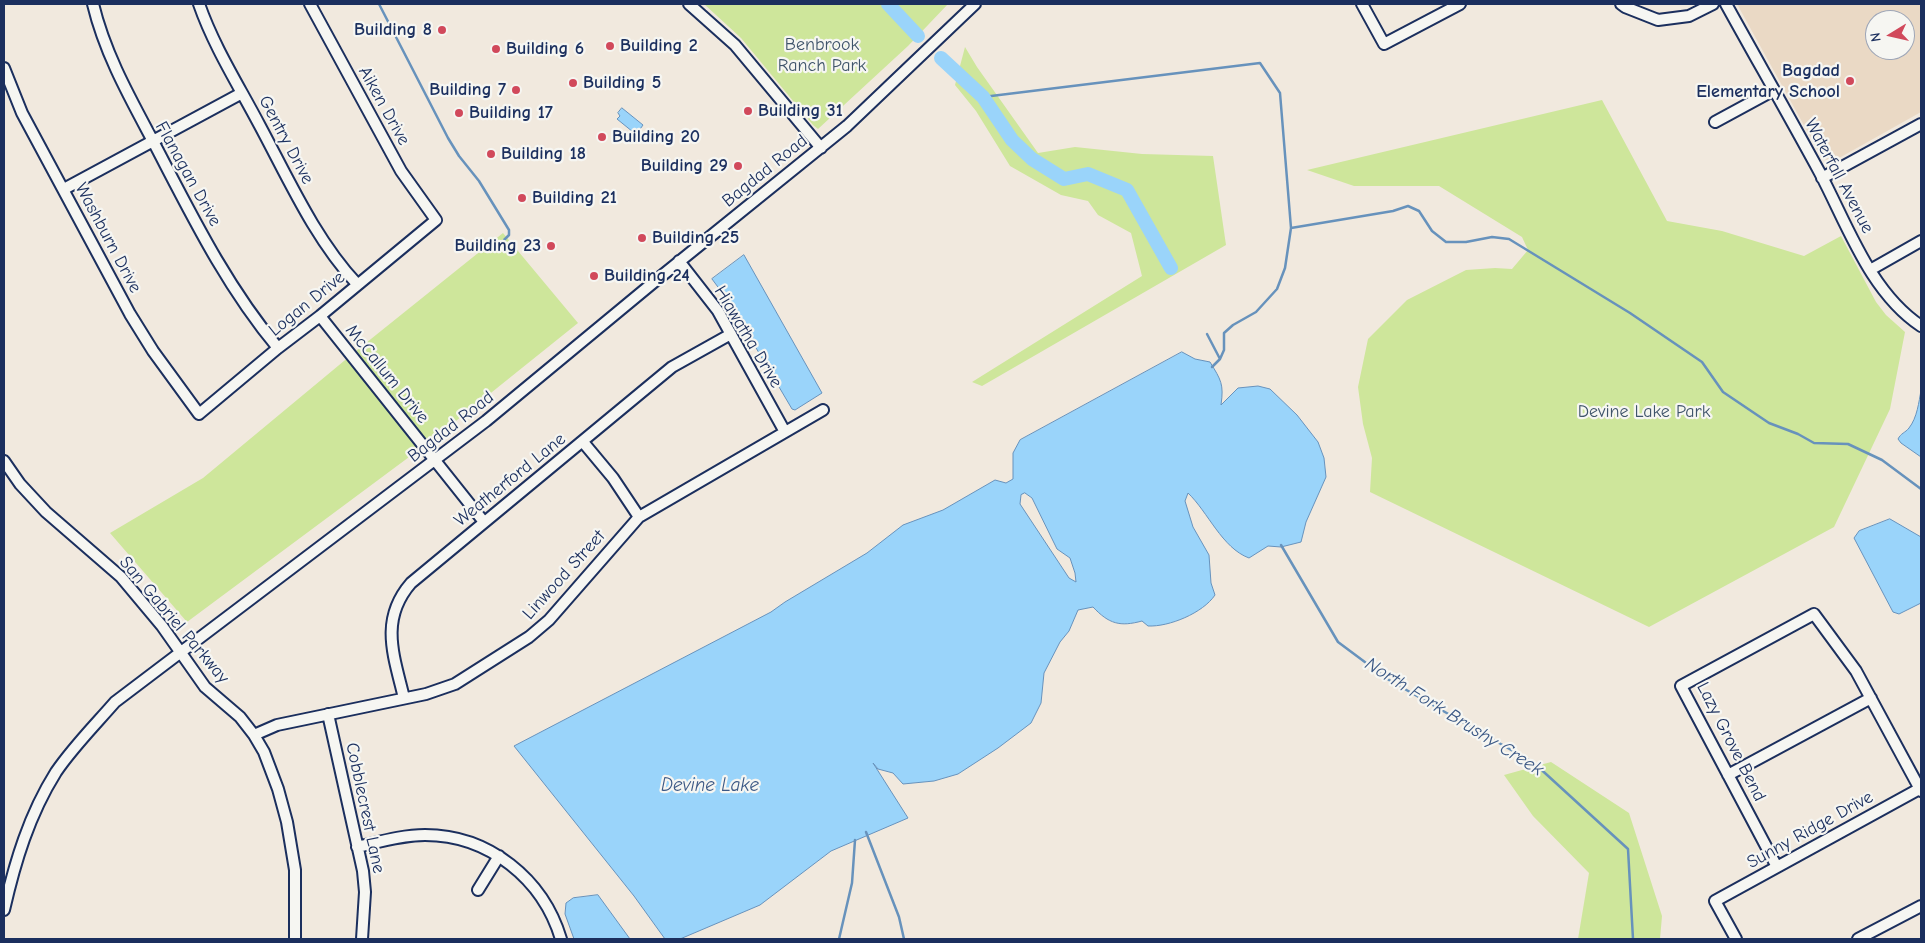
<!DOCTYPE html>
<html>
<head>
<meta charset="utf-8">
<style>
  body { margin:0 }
  #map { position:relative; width:1925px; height:943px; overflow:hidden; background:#f1e9de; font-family:"Comic Neue",sans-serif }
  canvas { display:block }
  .frame { position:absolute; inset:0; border:5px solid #1b2f5e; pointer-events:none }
  .north { position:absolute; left:1865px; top:10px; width:50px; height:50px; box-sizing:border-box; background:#f6f6f2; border:1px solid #9ea6b7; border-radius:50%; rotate:261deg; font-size:14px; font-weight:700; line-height:20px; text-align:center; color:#1b2f5e }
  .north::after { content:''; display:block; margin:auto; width:18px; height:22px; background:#d1495b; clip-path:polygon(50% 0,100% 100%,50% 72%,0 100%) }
</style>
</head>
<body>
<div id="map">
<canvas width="1925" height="943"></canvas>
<div class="frame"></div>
<div class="north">N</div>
</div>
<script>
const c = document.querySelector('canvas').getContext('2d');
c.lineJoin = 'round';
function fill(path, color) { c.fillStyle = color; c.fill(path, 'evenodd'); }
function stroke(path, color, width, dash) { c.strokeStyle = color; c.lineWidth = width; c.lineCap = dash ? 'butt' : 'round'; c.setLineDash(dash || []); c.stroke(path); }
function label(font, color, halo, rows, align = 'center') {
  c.font = font + ' "Comic Neue",sans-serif'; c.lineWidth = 4.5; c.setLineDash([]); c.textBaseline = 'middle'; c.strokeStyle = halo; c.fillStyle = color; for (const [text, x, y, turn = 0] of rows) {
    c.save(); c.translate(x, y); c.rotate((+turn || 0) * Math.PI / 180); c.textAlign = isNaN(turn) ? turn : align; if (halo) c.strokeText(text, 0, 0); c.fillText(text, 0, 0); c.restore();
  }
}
const built = new Path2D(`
  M 1737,4 L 1921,4 L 1921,112 L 1832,162 L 1822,158 ZM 1875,20 L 1905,20 L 1905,50 L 1875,50 Z`);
const green = new Path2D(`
  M 704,4 L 948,4 L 908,46 L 818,129 L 813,125 L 741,38 Z
  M 965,47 L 977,67 L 1038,153 L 1075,147 L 1142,154 L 1213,156 L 1226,245 L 982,386 L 972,382 L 1142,276 L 1131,233 L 1098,215 L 1088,201 L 1061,195 L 1010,166 L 976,111 L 955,85 Z
  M 1602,100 L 1667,221 L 1722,231 L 1804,256 L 1841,236 L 1876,302 L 1886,315 L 1905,332 L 1890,409 L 1834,527 L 1649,627 L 1370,492 L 1372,458 L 1363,424 L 1358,387 L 1368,339 L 1407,300 L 1466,270 L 1495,268 L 1512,269 L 1528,250 L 1522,237 L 1439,186 L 1354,186 L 1307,170 Z
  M 503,233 L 578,323 L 436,437 L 187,622 L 110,533 L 203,478 L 356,351 Z
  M 1551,762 L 1629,813 L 1662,916 L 1660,939 L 1578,939 L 1589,873 L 1533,816 L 1504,775 Z`);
const water = new Path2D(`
  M 622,108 L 643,125 L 638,132 L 635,130 L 633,132 L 617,119 L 620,116 L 618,113 Z
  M 744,255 L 822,393 L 795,410 L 792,409 L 729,302 L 712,279 Z
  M 1182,352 L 1195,359 L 1210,362 C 1221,380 1224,384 1221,405 L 1238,388 L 1258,386 L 1270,389 L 1297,415 L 1318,442 L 1324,458 L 1326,477 L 1306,522 L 1301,542 L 1281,547 L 1268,546 L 1249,558 C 1222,548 1208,512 1188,493 L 1185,501 L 1193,527 L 1209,555 L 1211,583 L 1215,595 C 1203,613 1169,627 1148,626 L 1142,621 C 1120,627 1109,624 1093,607 L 1078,610 L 1069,631 L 1060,642 L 1044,673 L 1041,703 L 1031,723 L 998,748 L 958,774 L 934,781 L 903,784 L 893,773 L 878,769 L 873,763 L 908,818 L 831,851 L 760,905 L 680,939 L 665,939 L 634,896 L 514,746 L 771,612 L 785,602 L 867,553 L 903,525 L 943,510 L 995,480 L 1006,483 L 1013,479 L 1013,453 L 1020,440 ZM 1025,493 L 1032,498 L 1057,549 L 1070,558 L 1075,573 L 1076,582 L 1069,578 L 1020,504 L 1021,495 Z
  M 1921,390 L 1921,457 L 1901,443 L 1898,439 C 1901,433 1905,433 1909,428 C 1917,418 1919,402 1921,390 Z
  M 1890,519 L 1921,537 L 1921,603 L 1899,614 L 1893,612 L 1854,538 L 1859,531 Z
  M 598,895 L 630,939 L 574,939 L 565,914 L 566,903 L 573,898 Z`);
const stream = new Path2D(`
  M 379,4 L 448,138 L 459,156 L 479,181 L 509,230 L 509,235 L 504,240
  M 983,97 L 1260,63 L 1280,93 L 1291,228 L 1285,268 L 1277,289 L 1256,312 L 1233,325 L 1224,333 L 1224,350 L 1220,359
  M 1291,228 L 1393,211 L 1408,206 L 1419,211 L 1432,231 L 1446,242 L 1466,242 L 1492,237 L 1509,239 L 1630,313 L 1702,362 L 1723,392 L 1769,423 L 1798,434 L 1814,443 L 1848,444 L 1882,460 L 1921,489
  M 1207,334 L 1220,359 L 1212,367
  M 1281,545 L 1338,642 L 1389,680 L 1534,763 L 1628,849 L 1633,939
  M 866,832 L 899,917 L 904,939
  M 839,939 L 852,883 L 855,840`);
const river = new Path2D(`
  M 888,4 L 918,36
  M 941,58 L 983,97 L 1012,140 L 1032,159 L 1064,179 L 1088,174 L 1127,190 L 1171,268`);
const minor = new Path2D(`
  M 93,4 C 105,54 130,98 154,143 C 191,214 226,286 278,348
  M 199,4 C 214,47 239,86 260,126 C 289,180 315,239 357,284
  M 689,4 L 735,45 L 821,148
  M 1362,4 L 1384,44 L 1460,4
  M 1621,4 L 1625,7 L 1658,20 L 1689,16 L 1713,4
  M 1726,4 C 1757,60 1789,116 1820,173 C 1848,226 1870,292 1921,326
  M 4,68 L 22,113 L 130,314 L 153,351 L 199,414 L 278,348 L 320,316 L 436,220 L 401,171 L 310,4
  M 1715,122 L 1774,90
  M 1822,178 L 1921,124
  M 64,189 L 242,93
  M 679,261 L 718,311 L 785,432
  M 1870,270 L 1921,241
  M 320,316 L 484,522
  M 583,442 L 613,478 L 639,517
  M 4,461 L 20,484 L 46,512 L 121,577 L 162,626 L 205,687 L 240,717 L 254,735 L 264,752 L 278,789 L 287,822 L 295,870 L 295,939
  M 404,698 C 394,656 379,620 411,583 L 672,367 L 731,334
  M 328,714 L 363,871 L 365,892 L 362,939
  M 254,735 L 277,725 L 426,694 L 455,684 L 529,637 L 549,620 L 639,517 L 823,410
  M 1728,775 L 1871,698
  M 357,847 C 379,842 402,835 425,835 C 489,835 543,879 561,939
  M 1777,867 L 1681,686 L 1814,614 L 1856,671 L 1921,791
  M 478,890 L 499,856
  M 4,910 C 15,862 29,815 56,772 C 73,747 95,725 115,702 L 486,421 L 654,282 L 847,126 L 975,4
  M 1736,939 L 1715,901 L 1921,788
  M 1858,939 L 1921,906`);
const markers = [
  [442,30,5,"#d1495b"],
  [610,46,5,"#d1495b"],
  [496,49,5,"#d1495b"],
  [1850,81,5,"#d1495b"],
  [573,83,5,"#d1495b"],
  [516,90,5,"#d1495b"],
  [748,111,5,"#d1495b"],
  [459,113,5,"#d1495b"],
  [602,137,5,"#d1495b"],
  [491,154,5,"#d1495b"],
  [738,166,5,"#d1495b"],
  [522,198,5,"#d1495b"],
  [642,238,5,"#d1495b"],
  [551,246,5,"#d1495b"],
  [594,276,5,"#d1495b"]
];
const poiNames = [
  ["Building 8",432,30,"right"],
  ["Building 2",620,46],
  ["Building 6",506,49],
  ["Bagdad",1840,71,"right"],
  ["Elementary School",1840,92,"right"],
  ["Building 5",583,83],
  ["Building 7",506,90,"right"],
  ["Building 31",758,111],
  ["Building 17",469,113],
  ["Building 20",612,137],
  ["Building 18",501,154],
  ["Building 29",728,166,"right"],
  ["Building 21",532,198],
  ["Building 25",652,238],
  ["Building 23",541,246,"right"],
  ["Building 24",604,276]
];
const parkNames = [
  ["Benbrook",822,45],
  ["Ranch Park",822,66],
  ["Devine Lake Park",1644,412]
];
const streetNames = [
  ["Aiken Drive",384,106,61],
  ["Gentry Drive",286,140,62],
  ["Bagdad Road",765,171,-39],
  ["Flanagan Drive",188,174,61],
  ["Waterfall Avenue",1839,176,62],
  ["Washburn Drive",108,238,62],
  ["Logan Drive",307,304,-39],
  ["Hiawatha Drive",748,337,59],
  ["McCallum Drive",387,374,51],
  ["Bagdad Road",451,427,-38],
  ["Weatherford Lane",510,480,-39],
  ["Linwood Street",564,575,-48],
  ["San Gabriel Parkway",174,620,50],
  ["Lazy Grove Bend",1731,742,63],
  ["Cobblecrest Lane",365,808,78],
  ["Sunny Ridge Drive",1810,830,-29]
];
const waterNames = [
  ["North Fork Brushy Creek",1454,717,32],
  ["Devine Lake",710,786]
];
fill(built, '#ead9c5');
fill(green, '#cee69b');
fill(water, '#9ad4fa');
stroke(water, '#6792bc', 1);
stroke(stream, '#6792bc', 2.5);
stroke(river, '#9ad4fa', 14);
stroke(minor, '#1b2f5e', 14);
stroke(minor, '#f6f6f2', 10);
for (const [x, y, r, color] of markers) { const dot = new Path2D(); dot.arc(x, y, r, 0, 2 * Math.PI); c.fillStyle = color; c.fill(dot); stroke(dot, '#f6f6f2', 2); }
label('bold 18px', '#1b2f5e', '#f6f6f2', poiNames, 'left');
label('18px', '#3f546a', '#f6f6f2', parkNames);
label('18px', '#1b2f5e', '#f6f6f2', streetNames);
label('italic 19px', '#3b5885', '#f6f6f2', waterNames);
</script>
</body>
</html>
